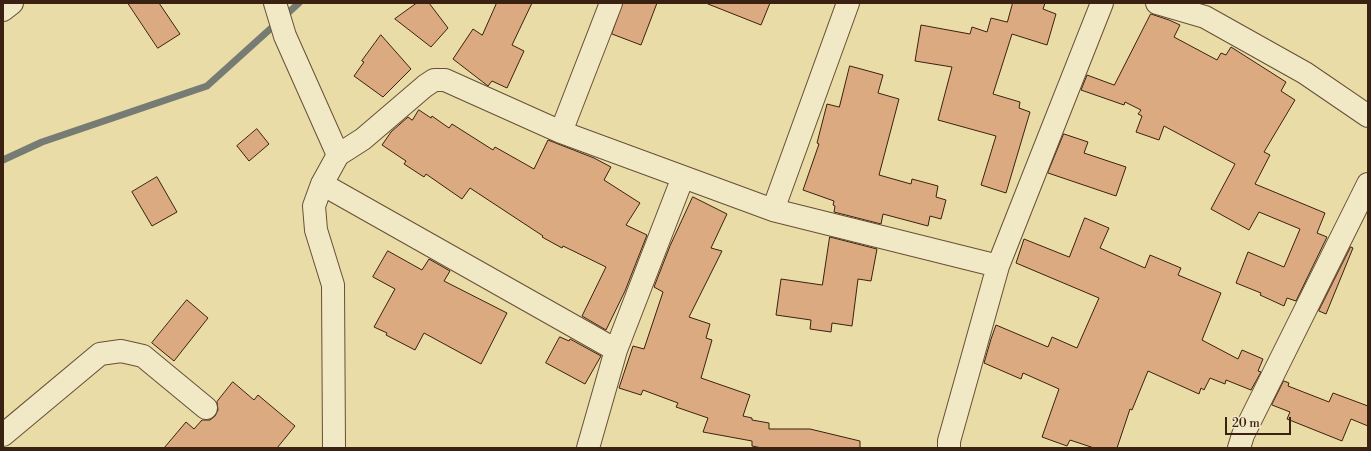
<!DOCTYPE html>
<html>
<head>
<meta charset="utf-8">
<style>
  body { margin:0 }
  #map { position:relative; width:1371px; height:451px; overflow:hidden; background:#eadca7; font-family:"Libre Bodoni",serif }
  canvas { display:block }
  .frame { position:absolute; inset:0; border:4px solid #3a2111; pointer-events:none }
  .scale { position:absolute; left:1225px; top:417px; width:66px; height:18px; box-sizing:border-box; border:2px solid #3a2111; border-top:0; padding-left:5px; font-size:12px; line-height:14px; white-space:nowrap; color:#3a2111; -webkit-text-stroke:3px #f1e8c6; paint-order:stroke }
</style>
</head>
<body>
<div id="map">
<canvas width="1371" height="451"></canvas>
<div class="frame"></div>
<div class="scale">20 m</div>
</div>
<script>
const c = document.querySelector('canvas').getContext('2d');
c.lineJoin = 'round';
function stroke(path, color, width, dash) { c.strokeStyle = color; c.lineWidth = width; c.lineCap = dash ? 'butt' : 'round'; c.setLineDash(dash || []); c.stroke(path); }
function fill(path, color) { c.fillStyle = color; c.fill(path, 'evenodd'); }
const stream = new Path2D(`
  M 3,160 L 42,142 L 207,86 L 299,3`);
const building = new Path2D(`
  M 128,3 L 159,3 L 180,34 L 158,48 Z
  M 417,3 L 429,3 L 448,28 L 431,47 L 395,19 Z
  M 497,3 L 532,3 L 512,45 L 524,51 L 507,88 L 492,81 L 488,86 L 453,59 L 473,29 L 482,35 Z
  M 623,3 L 657,3 L 641,45 L 612,34 Z
  M 708,3 L 770,3 L 761,25 L 708,4 Z
  M 1013,3 L 1045,3 L 1043,9 L 1056,14 L 1047,45 L 1012,34 L 993,94 L 1020,102 L 1019,108 L 1030,112 L 1006,193 L 981,185 L 996,136 L 938,120 L 952,67 L 915,61 L 921,25 L 970,34 L 972,27 L 987,32 L 991,18 L 1007,22 Z
  M 1151,14 L 1169,20 L 1180,25 L 1174,37 L 1217,60 L 1221,53 L 1226,55 L 1231,47 L 1286,82 L 1281,91 L 1295,100 L 1264,152 L 1270,155 L 1255,184 L 1325,213 L 1317,233 L 1327,237 L 1296,301 L 1287,298 L 1284,306 L 1260,295 L 1261,293 L 1236,283 L 1248,252 L 1284,267 L 1300,229 L 1259,212 L 1249,230 L 1211,209 L 1235,164 L 1164,126 L 1159,140 L 1136,132 L 1142,116 L 1138,114 L 1141,110 L 1125,102 L 1124,105 L 1081,90 L 1087,75 L 1114,85 Z
  M 381,35 L 411,69 L 383,97 L 354,76 L 364,62 L 362,61 Z
  M 850,66 L 883,75 L 878,93 L 899,99 L 879,175 L 911,184 L 912,179 L 938,186 L 936,197 L 946,200 L 941,219 L 930,216 L 928,226 L 883,214 L 881,224 L 834,212 L 835,206 L 833,205 L 834,201 L 803,190 L 819,144 L 817,143 L 827,104 L 839,107 Z
  M 419,110 L 431,118 L 432,116 L 449,128 L 452,124 L 493,150 L 495,147 L 534,169 L 548,140 L 594,158 L 611,167 L 604,180 L 640,203 L 626,225 L 647,235 L 625,291 L 606,330 L 582,316 L 606,267 L 563,246 L 562,248 L 542,237 L 543,236 L 470,188 L 462,199 L 426,174 L 424,177 L 404,164 L 406,161 L 382,145 L 391,132 L 408,117 L 412,120 Z
  M 257,129 L 269,144 L 249,161 L 237,146 Z
  M 1064,134 L 1088,142 L 1084,153 L 1126,167 L 1116,196 L 1048,173 Z
  M 157,177 L 177,212 L 152,226 L 132,192 Z
  M 693,197 L 727,214 L 711,248 L 722,251 L 689,317 L 710,324 L 706,338 L 712,340 L 701,378 L 750,395 L 743,416 L 752,418 L 752,420 L 769,423 L 769,429 L 810,429 L 860,441 L 860,448 L 762,448 L 752,446 L 752,441 L 703,432 L 708,418 L 676,407 L 678,403 L 643,390 L 641,395 L 619,388 L 633,346 L 644,349 L 663,292 L 654,287 L 670,246 Z
  M 1085,218 L 1109,228 L 1100,248 L 1145,268 L 1150,255 L 1181,268 L 1178,275 L 1221,293 L 1202,340 L 1238,359 L 1242,350 L 1263,359 L 1258,371 L 1261,372 L 1251,390 L 1226,380 L 1225,384 L 1210,378 L 1204,390 L 1201,388 L 1199,394 L 1148,371 L 1132,410 L 1130,409 L 1117,448 L 1094,448 L 1070,440 L 1067,446 L 1042,437 L 1059,389 L 1023,373 L 1021,379 L 984,363 L 991,339 L 996,325 L 1048,347 L 1052,337 L 1077,348 L 1099,298 L 1016,263 L 1024,239 L 1069,257 Z
  M 830,237 L 877,249 L 871,281 L 858,279 L 852,326 L 832,323 L 831,332 L 810,329 L 811,320 L 776,315 L 781,279 L 822,285 Z
  M 1351,247 L 1353,248 L 1326,314 L 1319,311 Z
  M 388,251 L 422,270 L 429,259 L 450,271 L 444,281 L 507,313 L 481,364 L 424,333 L 415,350 L 386,335 L 387,333 L 374,327 L 395,289 L 373,277 Z
  M 187,300 L 208,318 L 174,361 L 152,343 Z
  M 560,337 L 569,341 L 570,339 L 601,356 L 585,384 L 546,363 Z
  M 1284,381 L 1289,383 L 1288,386 L 1329,402 L 1333,393 L 1368,406 L 1368,426 L 1351,419 L 1342,441 L 1287,419 L 1290,412 L 1272,405 Z
  M 233,382 L 254,400 L 258,395 L 295,426 L 277,448 L 164,448 L 186,422 L 194,429 L 202,420 L 210,420 L 215,416 L 218,410 L 217,402 Z`);
const minor = new Path2D(`
  M 275,3 L 285,36 L 338,155
  M 1157,3 L 1205,17 L 1305,73 L 1368,116
  M 3,10 L 12,3
  M 561,132 L 611,3
  M 322,184 L 616,350
  M 773,210 L 848,3
  M 3,435 L 100,354 L 121,351 L 143,356 L 206,408
  M 334,448 L 333,285 L 316,230 L 314,206 L 322,184 L 338,155 L 363,139 L 425,86 L 434,80 L 445,80 L 561,132 L 773,210 L 998,266
  M 588,448 L 616,350 L 683,177
  M 949,448 L 949,441 L 998,266 L 1102,3
  M 1239,448 L 1243,435 L 1368,184`);
stroke(stream, '#767c73', 7);
fill(building, '#dbaa80');
stroke(building, '#3a2111', 1);
stroke(minor, '#665036', 24);
stroke(minor, '#f1e8c6', 22);
</script>
</body>
</html>
